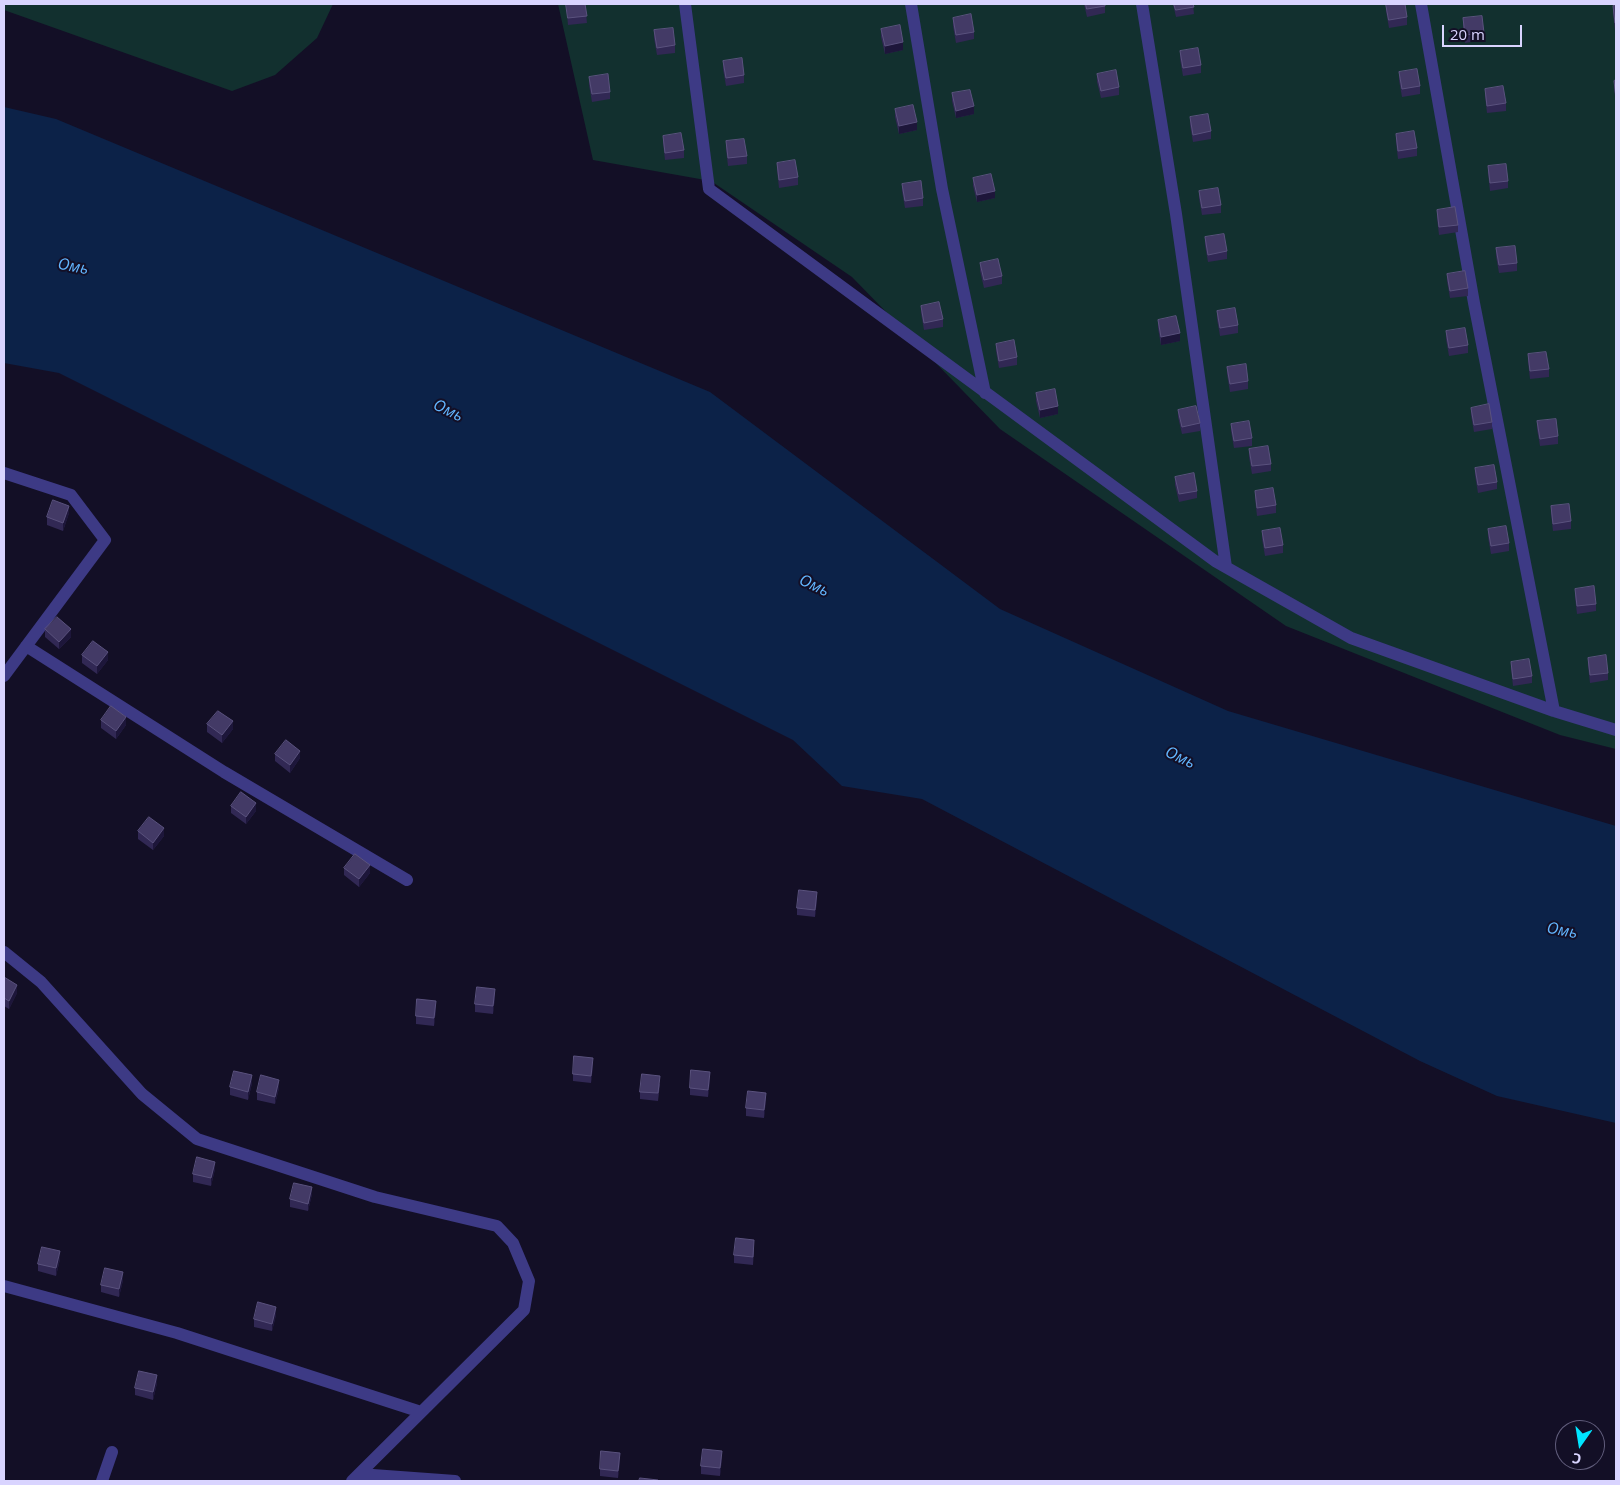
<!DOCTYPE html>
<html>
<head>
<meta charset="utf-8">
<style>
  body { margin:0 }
  #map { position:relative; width:1620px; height:1485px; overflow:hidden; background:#130f26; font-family:"Open Sans",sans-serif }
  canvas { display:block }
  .frame { position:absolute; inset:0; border:5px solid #d9d4ff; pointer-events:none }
  .north { position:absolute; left:1555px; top:1420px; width:50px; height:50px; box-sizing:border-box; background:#130f26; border:1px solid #625e7d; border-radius:50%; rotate:193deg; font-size:14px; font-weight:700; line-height:20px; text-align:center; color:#d9d4ff }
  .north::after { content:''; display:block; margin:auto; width:18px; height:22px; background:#00e5ff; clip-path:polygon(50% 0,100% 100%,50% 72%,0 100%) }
  .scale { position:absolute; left:1442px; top:25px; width:80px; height:22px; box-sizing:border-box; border:2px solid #d9d4ff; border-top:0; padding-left:6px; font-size:15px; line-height:18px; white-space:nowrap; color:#d9d4ff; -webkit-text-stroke:4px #130f26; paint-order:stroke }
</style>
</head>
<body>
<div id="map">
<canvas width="1620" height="1485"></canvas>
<div class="frame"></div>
<div class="north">С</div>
<div class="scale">20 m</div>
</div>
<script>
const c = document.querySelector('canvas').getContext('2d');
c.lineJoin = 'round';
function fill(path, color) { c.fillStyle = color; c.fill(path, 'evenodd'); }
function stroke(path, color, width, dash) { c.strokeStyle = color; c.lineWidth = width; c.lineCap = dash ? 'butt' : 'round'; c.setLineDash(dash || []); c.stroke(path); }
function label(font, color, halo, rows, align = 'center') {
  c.font = font + ' "Open Sans",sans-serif'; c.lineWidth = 4; c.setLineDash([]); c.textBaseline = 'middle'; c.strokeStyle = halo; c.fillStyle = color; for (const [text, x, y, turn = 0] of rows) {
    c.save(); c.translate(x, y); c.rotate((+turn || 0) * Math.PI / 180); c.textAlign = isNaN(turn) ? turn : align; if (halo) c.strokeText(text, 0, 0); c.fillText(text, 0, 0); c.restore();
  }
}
const green = new Path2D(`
  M 4,4 L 333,4 L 317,38 L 275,75 L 232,91 L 4,10 Z
  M 558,4 L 1616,4 L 1616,749 L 1560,735 L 1286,626 L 1000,429 L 852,277 L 711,181 L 593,160 Z`);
const water = new Path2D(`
  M 4,107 L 56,119 L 710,392 L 1000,609 L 1228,711 L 1616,826 L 1616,1123 L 1497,1096 L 1420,1061 L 922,799 L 842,786 L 793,740 L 59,373 L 4,363 Z`);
const minor = new Path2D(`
  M 685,4 L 709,189 L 1215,561 L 1351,638 L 1554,711 L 1616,730
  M 911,4 L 942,189 L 985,393
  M 1142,4 L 1176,214 L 1226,567
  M 1421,4 L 1474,303 L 1554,711
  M 4,473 L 71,495 L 105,540 L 4,676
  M 26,646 L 224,772 L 407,880
  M 4,952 L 41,982 L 142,1094 L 197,1139 L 375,1197 L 497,1226 L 513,1243 L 529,1281 L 524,1310 L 352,1481
  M 4,1286 L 177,1333 L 421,1412
  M 359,1474 L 455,1481
  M 102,1481 L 112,1452`);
const wall = new Path2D(`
  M 566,4 L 585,4 L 587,23 L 568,25 Z
  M 1084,4 L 1105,4 L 1105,13 L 1087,17 Z
  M 1173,4 L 1193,4 L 1194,14 L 1176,17 Z
  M 1386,4 L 1407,17 L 1407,25 L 1389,28 L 1386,11 Z
  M 1616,5 L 1616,31 L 1615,31 L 1613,13 L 1613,6 Z
  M 953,18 L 974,32 L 974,39 L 956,43 L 953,26 Z
  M 1463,18 L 1484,33 L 1484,40 L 1465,43 L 1463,26 Z
  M 881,29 L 903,50 L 885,54 L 881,37 Z
  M 654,30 L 675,45 L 675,53 L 657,55 L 654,38 Z
  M 1180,51 L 1201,65 L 1201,73 L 1183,76 L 1180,59 Z
  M 723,61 L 744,75 L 744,83 L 726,86 L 723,69 Z
  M 1399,72 L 1420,86 L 1420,94 L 1402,97 L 1399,80 Z
  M 1097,74 L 1119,87 L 1119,95 L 1101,98 L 1097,82 Z
  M 589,77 L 610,92 L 610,99 L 592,102 L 589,85 Z
  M 1616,80 L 1616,105 L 1614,88 L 1614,81 Z
  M 1485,89 L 1506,103 L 1506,111 L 1487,113 L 1485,96 Z
  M 952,93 L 974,114 L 956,118 L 952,101 Z
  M 895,109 L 917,130 L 899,134 L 895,117 Z
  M 1190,117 L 1211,131 L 1211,139 L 1193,142 L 1190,125 Z
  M 1396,134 L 1417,148 L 1417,156 L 1398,159 L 1396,142 Z
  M 663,136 L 684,150 L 684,158 L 665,160 L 663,143 Z
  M 726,141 L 747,156 L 747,164 L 728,166 L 726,149 Z
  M 777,163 L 798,177 L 798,185 L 779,188 L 777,170 Z
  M 1488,166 L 1508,181 L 1508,188 L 1490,191 L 1488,173 Z
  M 973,178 L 995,198 L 977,202 L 973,186 Z
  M 902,184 L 923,198 L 923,206 L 905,208 L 902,191 Z
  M 1199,191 L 1221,205 L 1221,213 L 1202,215 L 1199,198 Z
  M 1437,210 L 1458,225 L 1458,232 L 1439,235 L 1437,218 Z
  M 1205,237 L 1227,251 L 1227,259 L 1208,262 L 1205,245 Z
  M 1496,248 L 1517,263 L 1517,271 L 1499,273 L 1496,256 Z
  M 980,263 L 1002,276 L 1002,284 L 984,288 L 980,271 Z
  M 1447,274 L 1468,288 L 1468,296 L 1450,298 L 1447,281 Z
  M 921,306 L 943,319 L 943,327 L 924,330 L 921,313 Z
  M 1217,311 L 1238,325 L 1238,333 L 1220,336 L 1217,319 Z
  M 1158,320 L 1180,341 L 1161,345 L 1158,328 Z
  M 1446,331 L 1468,345 L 1468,353 L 1449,356 L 1446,339 Z
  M 996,344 L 1017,357 L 1017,365 L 999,368 L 996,351 Z
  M 1528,354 L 1549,369 L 1549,377 L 1530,379 L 1528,362 Z
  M 1227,367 L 1248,381 L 1248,389 L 1230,392 L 1227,374 Z
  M 1036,393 L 1058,414 L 1040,418 L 1036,401 Z
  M 1471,408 L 1492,422 L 1492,429 L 1474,432 L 1471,415 Z
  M 1178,410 L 1200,423 L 1200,431 L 1182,434 L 1178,417 Z
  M 1537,421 L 1558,436 L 1558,444 L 1540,446 L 1537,429 Z
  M 1231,424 L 1252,438 L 1252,446 L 1234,448 L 1231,431 Z
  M 1249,449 L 1271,464 L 1271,471 L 1252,474 L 1249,457 Z
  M 1475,468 L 1497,482 L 1497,489 L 1478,493 L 1475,475 Z
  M 1175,477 L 1197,491 L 1197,498 L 1179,502 L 1175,485 Z
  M 1255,491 L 1276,505 L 1276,513 L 1257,516 L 1255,498 Z
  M 1551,506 L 1571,521 L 1571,529 L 1553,531 L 1551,514 Z
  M 69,513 L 63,531 L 47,525 L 47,517 Z
  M 1488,529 L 1509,543 L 1509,551 L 1491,554 L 1488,537 Z
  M 1262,531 L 1283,545 L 1283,553 L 1265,556 L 1262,539 Z
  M 1575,589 L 1596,604 L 1596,611 L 1577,614 L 1575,597 Z
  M 45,629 L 71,637 L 59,649 L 45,637 Z
  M 82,655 L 108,660 L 97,674 L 82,663 Z
  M 1588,658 L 1608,673 L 1608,680 L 1590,683 L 1588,666 Z
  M 1511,662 L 1532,676 L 1532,683 L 1513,686 L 1511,669 Z
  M 101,720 L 126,725 L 116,739 L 101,728 Z
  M 207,724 L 233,729 L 222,743 L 207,732 Z
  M 275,754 L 300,758 L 290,773 L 275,761 Z
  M 231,806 L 256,811 L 246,824 L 231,813 Z
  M 138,831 L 164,836 L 153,850 L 138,839 Z
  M 344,868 L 370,873 L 359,887 L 344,875 Z
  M 817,900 L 815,917 L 797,915 L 797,908 Z
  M 4,977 L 17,993 L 9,1009 L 4,1006 Z
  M 495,997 L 493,1014 L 475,1012 L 475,1004 Z
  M 436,1009 L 434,1026 L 416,1024 L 416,1016 Z
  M 593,1066 L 591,1083 L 573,1081 L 573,1074 Z
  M 710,1080 L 708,1097 L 690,1095 L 690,1088 Z
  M 252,1083 L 248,1100 L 230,1095 L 230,1087 Z
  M 660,1084 L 658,1101 L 640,1099 L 640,1092 Z
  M 279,1088 L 275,1104 L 257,1100 L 257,1092 Z
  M 766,1100 L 764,1118 L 746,1116 L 746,1108 Z
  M 215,1169 L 211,1186 L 193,1182 L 193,1174 Z
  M 312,1194 L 308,1211 L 290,1207 L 290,1199 Z
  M 754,1248 L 753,1265 L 734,1263 L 734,1255 Z
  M 60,1259 L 56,1276 L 38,1271 L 38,1264 Z
  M 123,1280 L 119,1297 L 101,1292 L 101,1285 Z
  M 276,1315 L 272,1331 L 254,1327 L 254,1319 Z
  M 157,1383 L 153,1400 L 135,1395 L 135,1388 Z
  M 722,1458 L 720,1476 L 701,1474 L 701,1466 Z
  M 620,1461 L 618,1478 L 600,1476 L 600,1469 Z`);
const shadedWall = new Path2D(`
  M 903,42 L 903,50 L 885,54 L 885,46 Z
  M 974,106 L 974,114 L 956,118 L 956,111 Z
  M 917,122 L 917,130 L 899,134 L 899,126 Z
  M 995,191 L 995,198 L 977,202 L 977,195 Z
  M 1180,333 L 1180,341 L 1161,345 L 1161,337 Z
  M 1058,406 L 1058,414 L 1040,418 L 1040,410 Z
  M 69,506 L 69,513 L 63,531 L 63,523 Z
  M 71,629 L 71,637 L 59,649 L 59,642 Z
  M 108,652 L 108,660 L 97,674 L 97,666 Z
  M 126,717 L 126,725 L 116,739 L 116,731 Z
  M 233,721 L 233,729 L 222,743 L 222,735 Z
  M 300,751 L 300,758 L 290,773 L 290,765 Z
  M 256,803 L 256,811 L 246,824 L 246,817 Z
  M 164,828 L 164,836 L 153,850 L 153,843 Z
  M 370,865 L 370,873 L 359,887 L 359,879 Z
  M 817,892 L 817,900 L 815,917 L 815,910 Z
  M 17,985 L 17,993 L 9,1009 L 9,1001 Z
  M 495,989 L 495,997 L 493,1014 L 493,1006 Z
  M 436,1001 L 436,1009 L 434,1026 L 434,1018 Z
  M 593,1058 L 593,1066 L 591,1083 L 591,1076 Z
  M 710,1072 L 710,1080 L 708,1097 L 708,1090 Z
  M 252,1075 L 252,1083 L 248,1100 L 248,1092 Z
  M 279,1080 L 279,1088 L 275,1104 L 275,1097 Z
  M 766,1093 L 766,1100 L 764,1118 L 764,1110 Z
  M 215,1162 L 215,1169 L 211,1186 L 211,1178 Z
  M 312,1187 L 312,1194 L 308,1211 L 308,1204 Z
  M 60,1251 L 60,1259 L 56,1276 L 56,1268 Z
  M 123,1272 L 123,1280 L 119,1297 L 119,1289 Z
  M 276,1307 L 276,1315 L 272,1331 L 272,1324 Z
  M 157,1375 L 157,1383 L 153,1400 L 153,1392 Z
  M 722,1451 L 722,1458 L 720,1476 L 720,1468 Z
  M 620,1453 L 620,1461 L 618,1478 L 618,1471 Z`);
const building = new Path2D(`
  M 566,4 L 585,4 L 587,16 L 568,18 Z
  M 1086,4 L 1105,4 L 1105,6 L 1087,9 Z
  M 1174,4 L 1193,4 L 1194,7 L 1176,10 Z
  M 1386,4 L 1405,4 L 1407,17 L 1389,20 Z
  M 1616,5 L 1616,23 L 1615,23 L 1613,6 Z
  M 971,14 L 974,32 L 956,35 L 953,18 Z
  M 1482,16 L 1484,33 L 1465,35 L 1463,18 Z
  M 900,25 L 903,42 L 885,46 L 881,29 Z
  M 673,28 L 675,45 L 657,48 L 654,30 Z
  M 1198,48 L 1201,65 L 1183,68 L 1180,51 Z
  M 742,58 L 744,75 L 726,78 L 723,61 Z
  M 1417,69 L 1420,86 L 1402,89 L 1399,72 Z
  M 1116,70 L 1119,87 L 1101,91 L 1097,74 Z
  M 608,74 L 610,92 L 592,94 L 589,77 Z
  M 1616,80 L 1616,98 L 1614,81 Z
  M 1503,86 L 1506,103 L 1487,106 L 1485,89 Z
  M 970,90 L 974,106 L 956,111 L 952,93 Z
  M 913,105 L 917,122 L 899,126 L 895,109 Z
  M 1208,114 L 1211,131 L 1193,135 L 1190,117 Z
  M 1414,131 L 1417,148 L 1398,151 L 1396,134 Z
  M 681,133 L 684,150 L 665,153 L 663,136 Z
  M 744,139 L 747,156 L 728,158 L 726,141 Z
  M 795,160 L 798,177 L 779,180 L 777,163 Z
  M 1506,164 L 1508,181 L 1490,183 L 1488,166 Z
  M 991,174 L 995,191 L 977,195 L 973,178 Z
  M 921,181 L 923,198 L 905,201 L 902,184 Z
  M 1218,188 L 1221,205 L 1202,208 L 1199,191 Z
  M 1455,207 L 1458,225 L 1439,227 L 1437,210 Z
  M 1224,234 L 1227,251 L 1208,255 L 1205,237 Z
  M 1515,246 L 1517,263 L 1499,265 L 1496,248 Z
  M 998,259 L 1002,276 L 984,280 L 980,263 Z
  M 1465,271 L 1468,288 L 1450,291 L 1447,274 Z
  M 939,302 L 943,319 L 924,323 L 921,306 Z
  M 1235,308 L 1238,325 L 1220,328 L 1217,311 Z
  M 1176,316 L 1180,333 L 1161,337 L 1158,320 Z
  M 1465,328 L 1468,345 L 1449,348 L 1446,331 Z
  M 1014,340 L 1017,357 L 999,361 L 996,344 Z
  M 1546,352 L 1549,369 L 1530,371 L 1528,354 Z
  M 1246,364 L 1248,381 L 1230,384 L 1227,367 Z
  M 1055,389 L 1058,406 L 1040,410 L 1036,393 Z
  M 1489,404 L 1492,422 L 1474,425 L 1471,408 Z
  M 1196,406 L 1200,423 L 1182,427 L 1178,410 Z
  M 1556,419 L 1558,436 L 1540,439 L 1537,421 Z
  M 1249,421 L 1252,438 L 1234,441 L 1231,424 Z
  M 1268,446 L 1271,464 L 1252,466 L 1249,449 Z
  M 1494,465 L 1497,482 L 1478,485 L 1475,468 Z
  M 1194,473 L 1197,491 L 1179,494 L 1175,477 Z
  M 1273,488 L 1276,505 L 1257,508 L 1255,491 Z
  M 53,500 L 69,506 L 63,523 L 47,517 Z
  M 1569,504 L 1571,521 L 1553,524 L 1551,506 Z
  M 1506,526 L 1509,543 L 1491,546 L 1488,529 Z
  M 1280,528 L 1283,545 L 1265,548 L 1262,531 Z
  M 1594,586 L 1596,604 L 1577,606 L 1575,589 Z
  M 57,617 L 71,629 L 59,642 L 45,629 Z
  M 93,641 L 108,652 L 97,666 L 82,655 Z
  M 1606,655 L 1608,673 L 1590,675 L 1588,658 Z
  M 1529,659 L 1532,676 L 1513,679 L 1511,662 Z
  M 111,706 L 126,717 L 116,731 L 101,720 Z
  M 218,711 L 233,721 L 222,735 L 207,724 Z
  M 286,740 L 300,751 L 290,765 L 275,754 Z
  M 241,792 L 256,803 L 246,817 L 231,806 Z
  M 149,817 L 164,828 L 153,843 L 138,831 Z
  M 355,854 L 370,865 L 359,879 L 344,868 Z
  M 799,890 L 817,892 L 815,910 L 797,908 Z
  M 4,977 L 17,985 L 9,1001 L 4,998 Z
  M 477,987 L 495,989 L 493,1006 L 475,1004 Z
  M 417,999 L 436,1001 L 434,1018 L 416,1016 Z
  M 574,1056 L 593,1058 L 591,1076 L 573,1074 Z
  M 691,1070 L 710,1072 L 708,1090 L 690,1088 Z
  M 234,1071 L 252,1075 L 248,1092 L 230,1087 Z
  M 642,1074 L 660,1076 L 658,1093 L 640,1092 Z
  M 261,1075 L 279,1080 L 275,1097 L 257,1092 Z
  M 748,1091 L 766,1093 L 764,1110 L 746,1108 Z
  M 197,1157 L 215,1162 L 211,1178 L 193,1174 Z
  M 294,1183 L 312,1187 L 308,1204 L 290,1199 Z
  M 736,1238 L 754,1240 L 753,1257 L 734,1255 Z
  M 42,1247 L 60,1251 L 56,1268 L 38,1264 Z
  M 105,1268 L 123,1272 L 119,1289 L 101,1285 Z
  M 258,1302 L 276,1307 L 272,1324 L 254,1319 Z
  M 139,1371 L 157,1375 L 153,1392 L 135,1388 Z
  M 703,1449 L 722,1451 L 720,1468 L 701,1466 Z
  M 601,1451 L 620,1453 L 618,1471 L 600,1469 Z
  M 640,1478 L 658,1480 L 658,1481 L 639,1481 Z`);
const waterNames = [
  ["Омь",73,267,11],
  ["Омь",448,411,26],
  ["Омь",814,586,25],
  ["Омь",1180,758,25],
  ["Омь",1562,931,11]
];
fill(green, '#12302f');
fill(water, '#0c2248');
stroke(minor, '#3d3a85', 12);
fill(wall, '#312854');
fill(shadedWall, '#1d163a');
fill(building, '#433a66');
stroke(building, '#5a527e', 1);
label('italic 16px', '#62b6ff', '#130f26', waterNames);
</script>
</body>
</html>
